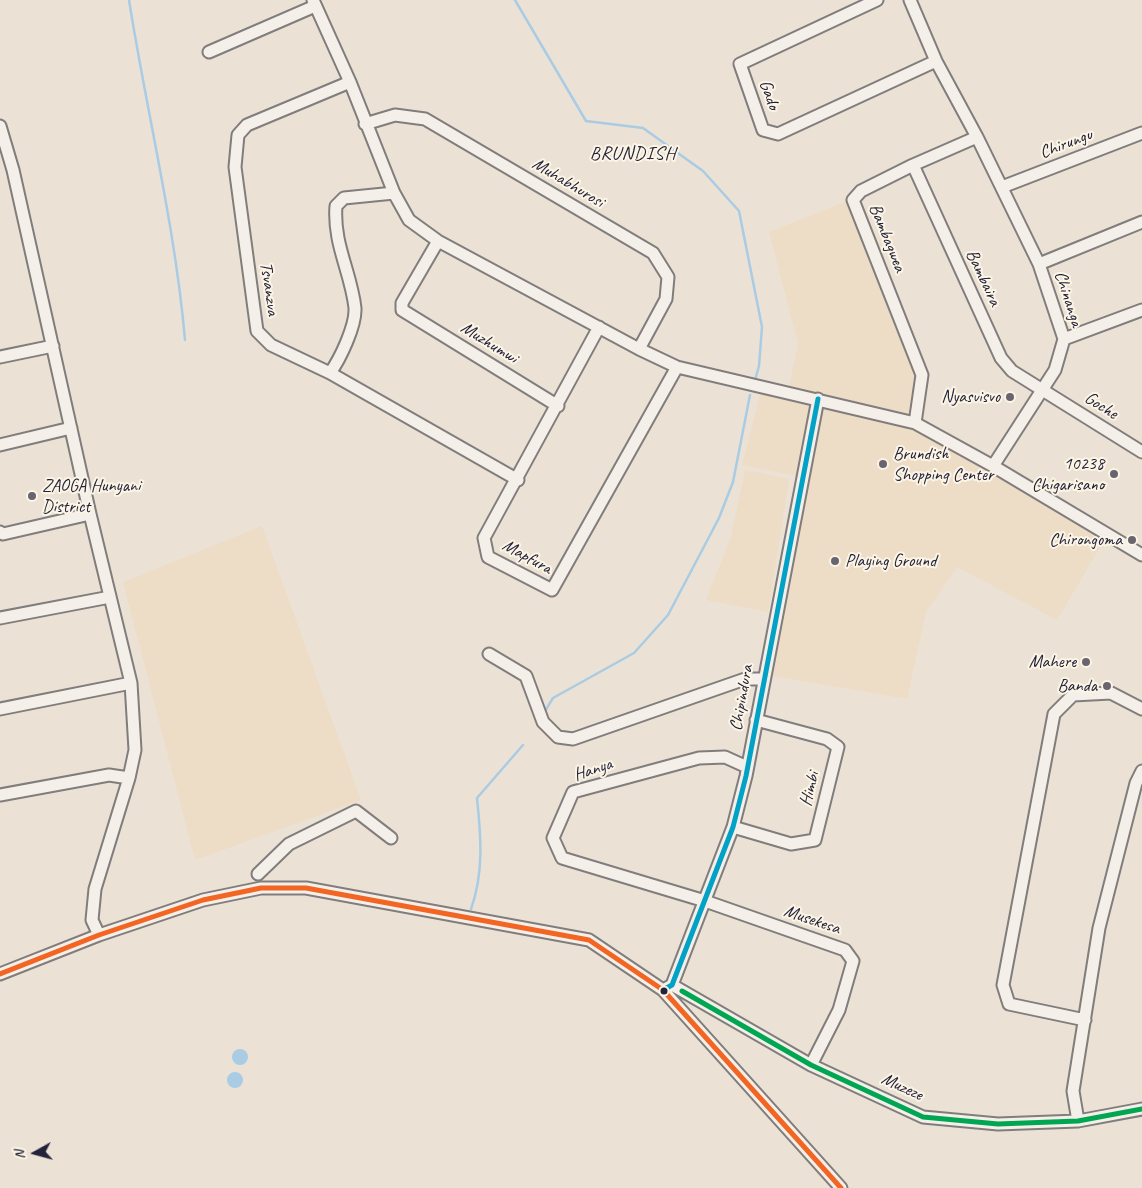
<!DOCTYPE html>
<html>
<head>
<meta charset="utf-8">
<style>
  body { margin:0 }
  #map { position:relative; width:1142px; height:1188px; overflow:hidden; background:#ebe2d5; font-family:Caveat,sans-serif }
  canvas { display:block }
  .north { position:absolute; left:10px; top:1128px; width:50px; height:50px; -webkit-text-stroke:4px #fcf5e5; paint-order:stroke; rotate:263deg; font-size:14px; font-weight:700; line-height:20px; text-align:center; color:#22223b }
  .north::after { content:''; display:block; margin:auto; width:18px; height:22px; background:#22223b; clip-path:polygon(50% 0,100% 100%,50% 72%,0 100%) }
</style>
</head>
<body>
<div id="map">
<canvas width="1142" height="1188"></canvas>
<div class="north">N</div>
</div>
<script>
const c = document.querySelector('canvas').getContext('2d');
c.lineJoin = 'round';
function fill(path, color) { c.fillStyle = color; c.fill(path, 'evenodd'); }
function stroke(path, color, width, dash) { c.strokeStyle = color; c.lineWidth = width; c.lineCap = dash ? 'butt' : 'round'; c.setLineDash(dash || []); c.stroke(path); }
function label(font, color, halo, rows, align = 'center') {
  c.font = font + ' Caveat,sans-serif'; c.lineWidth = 4; c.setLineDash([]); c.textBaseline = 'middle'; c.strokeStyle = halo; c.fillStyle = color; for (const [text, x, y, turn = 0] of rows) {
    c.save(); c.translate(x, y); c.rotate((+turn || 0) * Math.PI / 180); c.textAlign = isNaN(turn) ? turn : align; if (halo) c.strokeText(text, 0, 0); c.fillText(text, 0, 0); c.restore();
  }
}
const built = new Path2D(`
  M 847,201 L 917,367 L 913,414 L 1109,532 L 1057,620 L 957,567 L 926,612 L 907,699 L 761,674 L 798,476 L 742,465 L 760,394 L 787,399 L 798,343 L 769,232 Z
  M 745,470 L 789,479 L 768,612 L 706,600 L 731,537 Z
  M 262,526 L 361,800 L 195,860 L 123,582 Z`);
const water = new Path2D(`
  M232 1057a8 8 0 1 1 16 0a8 8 0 1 1-16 0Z
  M227 1080a8 8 0 1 1 16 0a8 8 0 1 1-16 0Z`);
const stream = new Path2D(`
  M 129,0 C 147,114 175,225 185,340
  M 515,0 L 586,121 L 643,128 L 703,171 L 739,211 L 762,327 L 759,366 L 755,380
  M 545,711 L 553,698 L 634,653 L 668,615 L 719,518 L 733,482 L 750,395
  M 471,909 C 484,873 481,836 477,798 L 523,745`);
const minor = new Path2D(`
  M 313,0 L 350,82 L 394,193 L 409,220 L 438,241 L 639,349 L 677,367 L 915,423 L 993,466 L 1142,555
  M 877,0 L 740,64 L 763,130 L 778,134 L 936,61
  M 910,0 L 936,61 L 977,137 L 1039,264 L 1064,339 L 1055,370 L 993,466
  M 209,52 L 315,6
  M 350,82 L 247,125 L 238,135 L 235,167 L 257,331 L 271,345 L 330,373 L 518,480
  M 365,124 L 395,115 L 425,119 L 653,253 L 668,277 L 666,299 L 639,349
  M 0,126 L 13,170 L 90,514 L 131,683 L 135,750 L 129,778 L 95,889 L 92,920 L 99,935
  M 913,165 L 1001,358 L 1012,371 L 1142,452
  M 1002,187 L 1142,133
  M 438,241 L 402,303 L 402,310 L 558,406
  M 1039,264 L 1142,222
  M 599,327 L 484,538 L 488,557 L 552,590 L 677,367
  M 1064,339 L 1142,310
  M 0,357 L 53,346
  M 330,373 C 340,359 356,326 355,308 C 351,272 333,244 336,206 L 344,198 L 394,193
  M 915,423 L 922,375 L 853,200 L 861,191 L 913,165 L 977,137
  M 0,445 L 71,428
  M 0,532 L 3,534 L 90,514
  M 0,618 L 110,597
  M 489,654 L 526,676 L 543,722 L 558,737 L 573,739 L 745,679 L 763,679
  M 0,709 L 131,683
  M 747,767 L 725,757 L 699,758 L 573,792 L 553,838 L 562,858 L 705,901 L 845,950 L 853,961 L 839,1010 L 811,1065
  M 0,795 L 109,775 L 129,778
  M 733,827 L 791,844 L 815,840 L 838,747 L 827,739 L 756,720
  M 258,874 L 289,844 L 356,811 L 391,838
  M 0,974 L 99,935 L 203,900 L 261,888 L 306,888 L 589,940 L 663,990 L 841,1188
  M 672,985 L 811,1065 L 923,1117 L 998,1124 L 1078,1121 L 1142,1109
  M 663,990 L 672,985 L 733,827 L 746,776 L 818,399
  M 1085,1020 L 1009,1004 L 1003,985 L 1054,714 L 1073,695 L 1111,693 L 1142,709
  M 1078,1121 L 1073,1091 L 1099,928 L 1136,783 L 1142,771`);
const bus1 = new Path2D(`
  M 0,974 L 99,935 L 203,900 L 261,888 L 306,888 L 589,940 L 663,990 L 841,1188`);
const bus2 = new Path2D(`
  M 663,990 L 672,985 L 733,827 L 746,776 L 818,399`);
const bus3 = new Path2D(`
  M 682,991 L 811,1065 L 923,1117 L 998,1124 L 1078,1121 L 1142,1109`);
const markers = [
  [1010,397,5,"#686571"],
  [883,464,5,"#686571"],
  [1114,474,5,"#686571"],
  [32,496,5,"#686571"],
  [1132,540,5,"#686571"],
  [835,561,5,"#686571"],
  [1086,662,5,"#686571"],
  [1107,686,5,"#686571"],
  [664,991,4.5,"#22223b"]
];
const streetNames = [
  ["Gado",769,95,70],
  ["Chirungu",1066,144,-21],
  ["Muhabhurosi",568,183,31],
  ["Bambagwea",887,238,68],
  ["Bambaira",983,278,65],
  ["Tsvanzva",269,289,82],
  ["Chinanga",1068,299,72],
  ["Muzhumwi",489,343,32],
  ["Goche",1101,406,32],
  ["Mapfura",527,557,29],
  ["Chipindura",742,698,-80],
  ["Hanya",593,770,-18],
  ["Himbi",810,789,-76],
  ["Musekesa",812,920,19],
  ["Muzeze",902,1087,25]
];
const poiNames = [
  ["Nyasvisvo",1000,397],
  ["Brundish",893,454,"left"],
  ["Shopping Center",893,475,"left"],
  ["10238",1104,464],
  ["Chigarisano",1104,485],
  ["ZAOGA Hunyani",42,486,"left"],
  ["District",42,507,"left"],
  ["Chirongoma",1122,540],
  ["Playing Ground",845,561,"left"],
  ["Mahere",1076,662],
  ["Banda",1097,686]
];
const neighbourhoodNames = [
  ["BRUNDISH",633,154]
];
fill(built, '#eddcc6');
fill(water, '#a9cce4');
stroke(stream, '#a9cce4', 2.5);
stroke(minor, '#817d7c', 15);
stroke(minor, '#f4f0e9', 11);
stroke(bus1, '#f26522', 5);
stroke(bus2, '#02a2c7', 5);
stroke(bus3, '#00a651', 5);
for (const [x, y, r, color] of markers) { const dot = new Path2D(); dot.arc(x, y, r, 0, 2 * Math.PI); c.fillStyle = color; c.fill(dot); stroke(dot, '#fcf5e5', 2); }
label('18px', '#22223b', '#fcf5e5', streetNames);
label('18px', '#22223b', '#fcf5e5', poiNames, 'right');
c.letterSpacing = '1px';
label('19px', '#22223b', '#fcf5e5', neighbourhoodNames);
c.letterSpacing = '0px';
</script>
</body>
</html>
